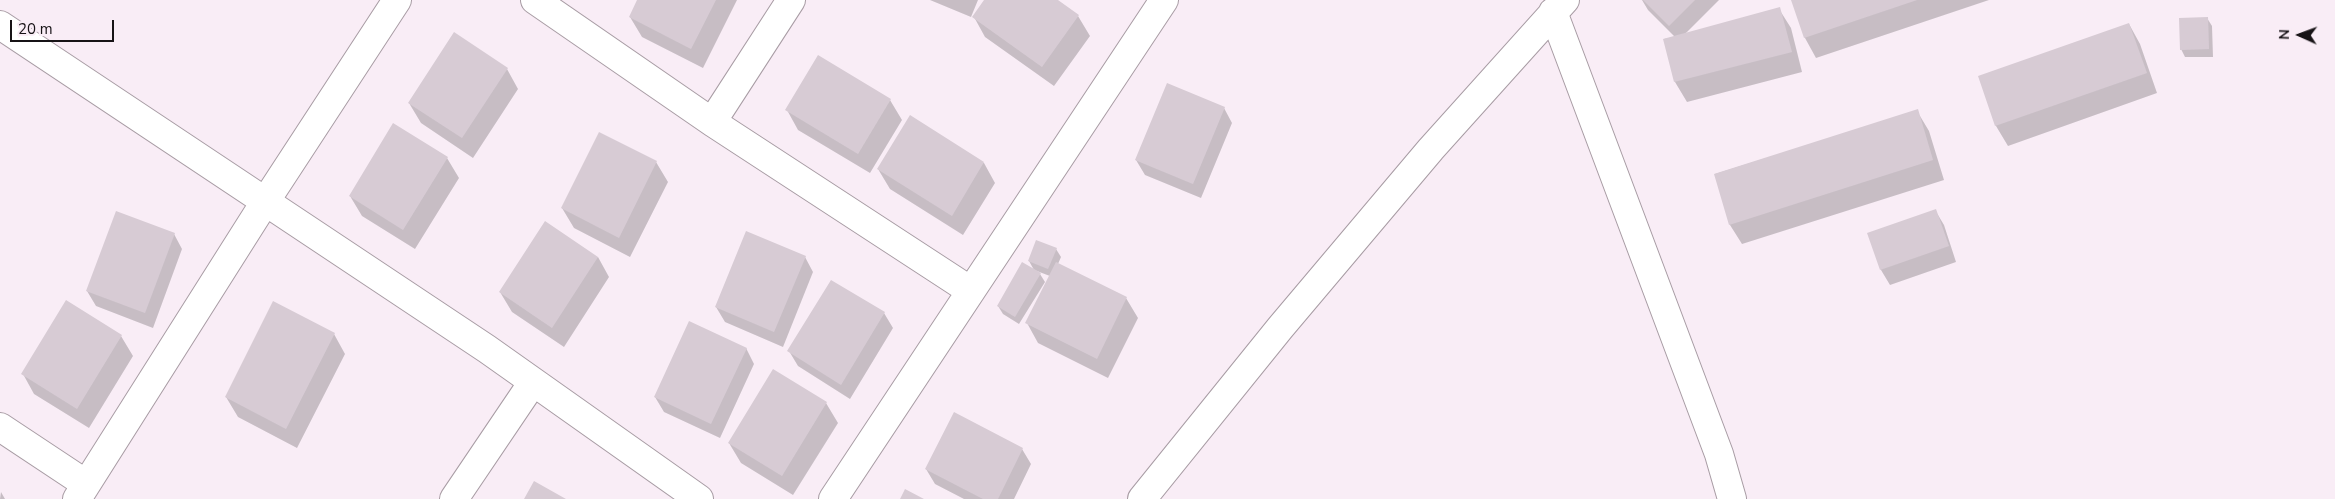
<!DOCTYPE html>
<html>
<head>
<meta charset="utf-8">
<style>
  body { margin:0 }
  #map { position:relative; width:2335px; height:499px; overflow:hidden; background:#f9edf6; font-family:"Nunito Sans",sans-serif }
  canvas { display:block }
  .north { position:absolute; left:2275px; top:10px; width:50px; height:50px; -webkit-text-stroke:4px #f9edf6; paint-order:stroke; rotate:272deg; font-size:14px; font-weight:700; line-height:20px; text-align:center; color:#171316 }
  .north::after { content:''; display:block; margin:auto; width:18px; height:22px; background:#171316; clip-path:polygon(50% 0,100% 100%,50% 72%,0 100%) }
  .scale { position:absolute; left:10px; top:20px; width:104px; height:22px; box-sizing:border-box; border:2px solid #171316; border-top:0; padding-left:6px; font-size:15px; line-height:18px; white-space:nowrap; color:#171316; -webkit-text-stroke:4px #f9edf6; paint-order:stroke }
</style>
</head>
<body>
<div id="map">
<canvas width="2335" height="499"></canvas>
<div class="north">N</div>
<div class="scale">20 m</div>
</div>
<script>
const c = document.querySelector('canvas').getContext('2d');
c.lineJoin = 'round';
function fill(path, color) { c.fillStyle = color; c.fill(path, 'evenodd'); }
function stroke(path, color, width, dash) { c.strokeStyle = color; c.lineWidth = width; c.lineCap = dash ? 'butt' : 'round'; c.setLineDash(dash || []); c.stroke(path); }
const shadow = new Path2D(`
  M 639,0 L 737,0 L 703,68 L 642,37 L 630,17 Z
  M 930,0 L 978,0 L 971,17 Z
  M 986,0 L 1056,0 L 1078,16 L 1090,36 L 1054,86 L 985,37 L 974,17 Z
  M 1642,0 L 1719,0 L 1685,34 L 1779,9 L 1791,28 L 1802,72 L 1687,102 L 1675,82 L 1664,39 L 1675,37 L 1648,10 Z
  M 1792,0 L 1989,0 L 1816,58 L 1805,38 Z
  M 2207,18 L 2212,26 L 2213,57 L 2185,57 L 2181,49 Z
  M 2129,24 L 2140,44 L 2157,93 L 2008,146 L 1996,126 L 1979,77 Z
  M 507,69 L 518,89 L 473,158 L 421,123 L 409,103 Z
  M 890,100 L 902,120 L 870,173 L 798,130 L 787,110 Z
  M 1224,108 L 1232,123 L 1201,198 L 1145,175 L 1136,160 Z
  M 1917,111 L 1929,131 L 1944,180 L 1742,244 L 1730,225 L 1715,174 Z
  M 394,125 L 447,158 L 459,178 L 415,249 L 362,216 L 350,196 Z
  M 656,162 L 668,182 L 630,257 L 574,228 L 562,208 Z
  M 984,163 L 995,183 L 963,235 L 890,189 L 878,169 Z
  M 1935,210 L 1944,225 L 1956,262 L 1890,285 L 1881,270 L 1869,234 Z
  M 174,234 L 182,249 L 153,328 L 96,306 L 87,291 Z
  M 1056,249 L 1061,257 L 1058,264 L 1126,298 L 1138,318 L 1108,378 L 1038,343 L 1027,323 L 1050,276 L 1034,270 L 1029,261 Z
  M 598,257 L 609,277 L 564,347 L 512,312 L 500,292 Z
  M 805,257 L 813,272 L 783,347 L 725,322 L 716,307 Z
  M 1040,274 L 1045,282 L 1019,324 L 1003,314 L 998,306 Z
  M 831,281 L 884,313 L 893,328 L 850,399 L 798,366 L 789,351 Z
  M 67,302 L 121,336 L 133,356 L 89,428 L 34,394 L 23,374 Z
  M 334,334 L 345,354 L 297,448 L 238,417 L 226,397 Z
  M 746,348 L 754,364 L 720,438 L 664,412 L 655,397 Z
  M 826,403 L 838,423 L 793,495 L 741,463 L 729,443 Z
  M 1022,449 L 1031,464 L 1014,499 L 964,499 L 935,484 L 926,469 Z
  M 1,492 L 5,499 L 0,499 Z`);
const building = new Path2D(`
  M 637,0 L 716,0 L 691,49 L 629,17 Z
  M 984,0 L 1058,0 L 1079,15 L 1042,67 L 972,17 Z
  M 1643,0 L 1695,0 L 1669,26 Z
  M 1791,0 L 1917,0 L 1804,38 Z
  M 1780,7 L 1792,52 L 1674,82 L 1663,39 Z
  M 2208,17 L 2209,49 L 2180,50 L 2179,18 Z
  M 2129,23 L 2147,73 L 1995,126 L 1978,76 Z
  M 454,32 L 508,68 L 462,138 L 408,103 Z
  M 818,55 L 891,99 L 858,154 L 785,110 Z
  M 1167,83 L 1225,107 L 1193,184 L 1135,160 Z
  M 1918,109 L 1933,160 L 1729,225 L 1714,174 Z
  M 910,115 L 984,162 L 952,216 L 877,169 Z
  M 393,123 L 448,157 L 403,230 L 349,196 Z
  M 599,132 L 657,161 L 619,238 L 561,208 Z
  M 1936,209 L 1949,246 L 1880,270 L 1867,233 Z
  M 116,211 L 175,233 L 145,313 L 86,291 Z
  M 545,221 L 598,257 L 552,328 L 499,292 Z
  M 746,231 L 806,256 L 774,332 L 715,307 Z
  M 1036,240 L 1057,248 L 1048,269 L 1028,261 Z
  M 1022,262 L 1041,273 L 1015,317 L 997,306 Z
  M 1056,262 L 1127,297 L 1097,359 L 1025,323 Z
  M 831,280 L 885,312 L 841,385 L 787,351 Z
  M 66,300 L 122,335 L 77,409 L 21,374 Z
  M 273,301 L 335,333 L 286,429 L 225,397 Z
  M 689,321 L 747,348 L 711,424 L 654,397 Z
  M 773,369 L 827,402 L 782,476 L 728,443 Z
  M 954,412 L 1023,448 L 998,499 L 983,499 L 925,469 Z
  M 534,481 L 566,499 L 524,499 Z
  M 905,489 L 924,499 L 900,499 Z`);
const minor = new Path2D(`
  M 535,0 L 712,122 L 971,291
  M 1553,12 L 1719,454 L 1732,499
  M 0,25 L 487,349 L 699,499
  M 712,122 L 791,0
  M 0,427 L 86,484
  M 77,499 L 265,202 L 397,0
  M 454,499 L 533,382
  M 833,499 L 1164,0
  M 1142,499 L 1280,328 L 1431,149 L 1565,0`);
fill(shadow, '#0003');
fill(building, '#d7cbd4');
stroke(minor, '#a89ca4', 30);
stroke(minor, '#fff', 28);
</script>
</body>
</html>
